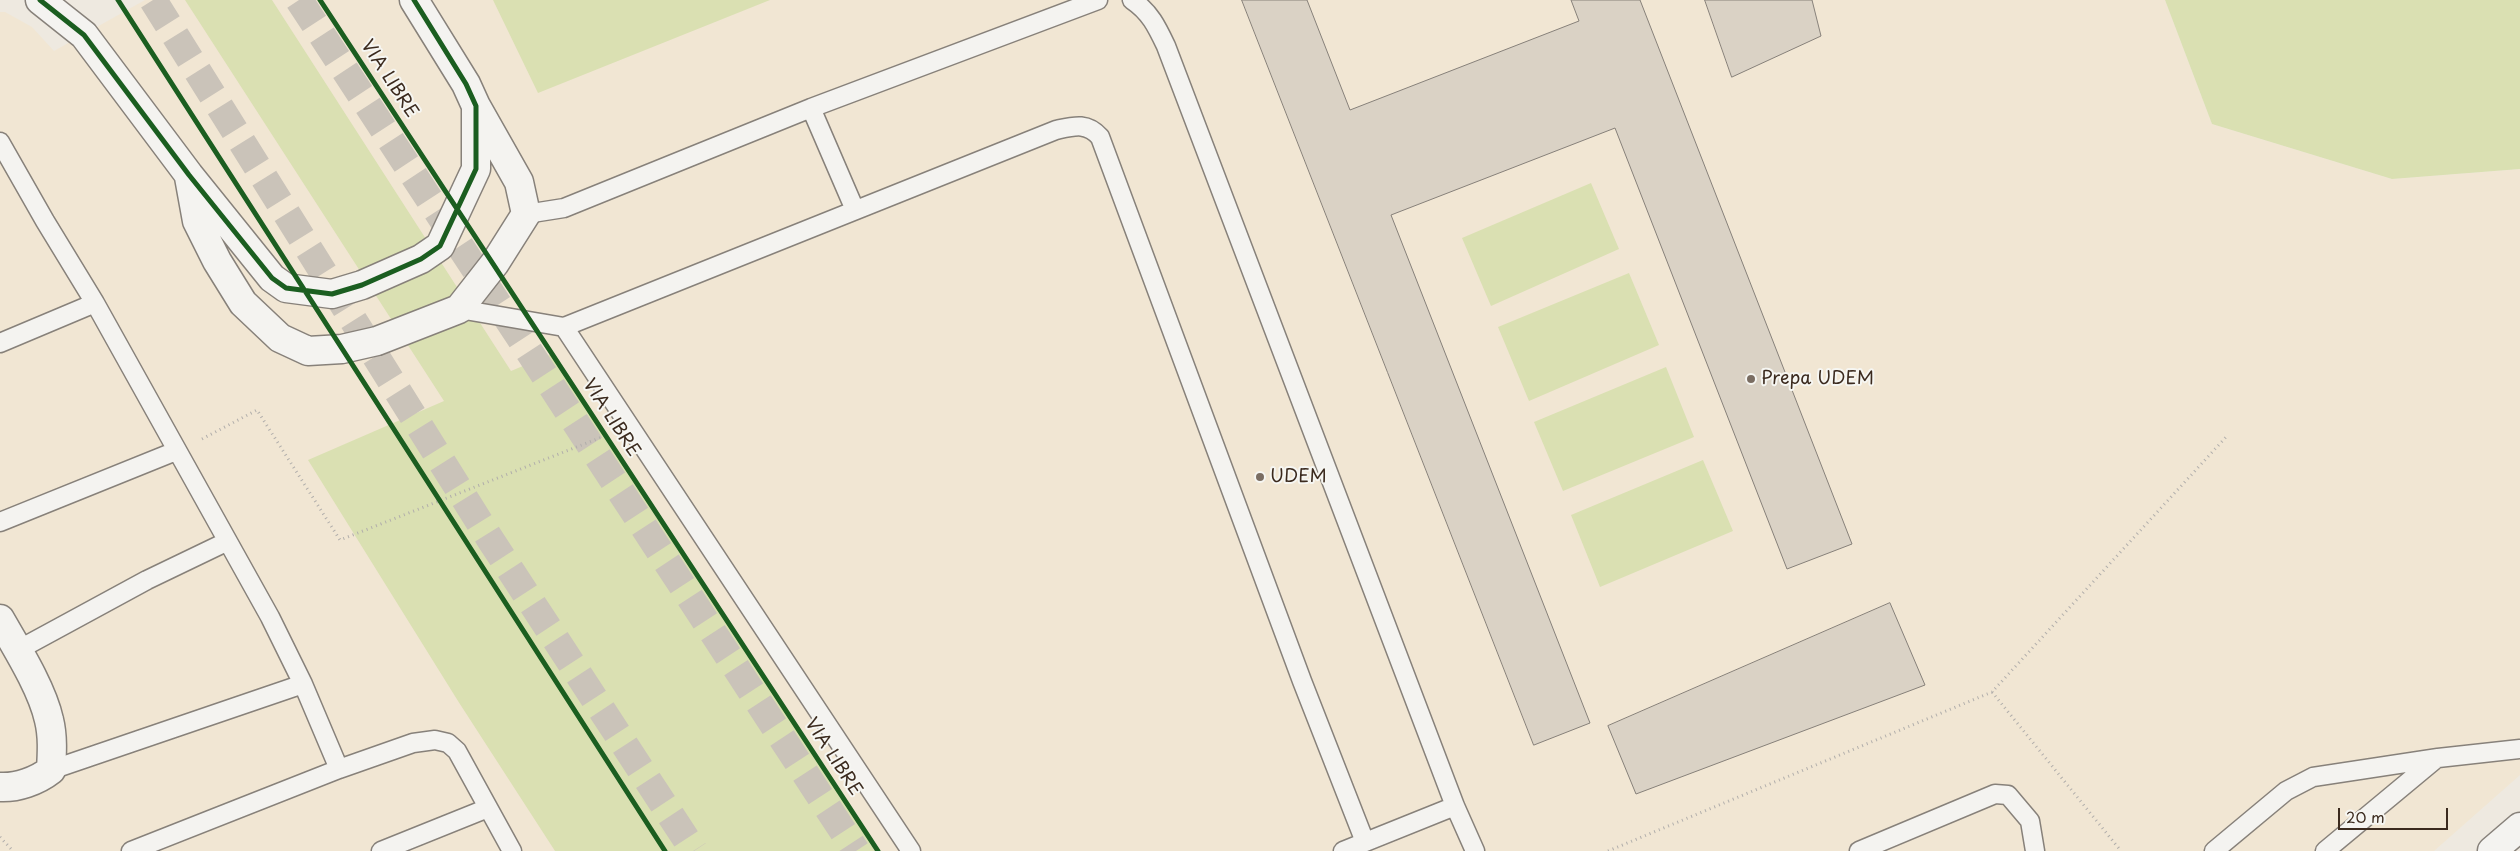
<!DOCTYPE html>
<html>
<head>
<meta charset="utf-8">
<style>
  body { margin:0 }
  #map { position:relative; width:2520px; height:851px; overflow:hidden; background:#eee9e0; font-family:"Playpen Sans",sans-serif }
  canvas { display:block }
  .scale { position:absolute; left:2338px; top:808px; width:110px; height:22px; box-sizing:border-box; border:2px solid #3b2a1e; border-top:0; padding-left:6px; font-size:15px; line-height:18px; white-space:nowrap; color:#3b2a1e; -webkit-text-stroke:4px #f6f6f2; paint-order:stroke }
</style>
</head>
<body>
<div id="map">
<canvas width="2520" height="851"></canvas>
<div class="scale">20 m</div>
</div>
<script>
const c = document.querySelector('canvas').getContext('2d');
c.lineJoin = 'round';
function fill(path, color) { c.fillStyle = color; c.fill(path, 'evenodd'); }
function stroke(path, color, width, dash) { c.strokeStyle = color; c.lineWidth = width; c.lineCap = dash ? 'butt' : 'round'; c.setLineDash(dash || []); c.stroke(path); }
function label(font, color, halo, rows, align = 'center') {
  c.font = font + ' "Playpen Sans",sans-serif'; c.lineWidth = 4; c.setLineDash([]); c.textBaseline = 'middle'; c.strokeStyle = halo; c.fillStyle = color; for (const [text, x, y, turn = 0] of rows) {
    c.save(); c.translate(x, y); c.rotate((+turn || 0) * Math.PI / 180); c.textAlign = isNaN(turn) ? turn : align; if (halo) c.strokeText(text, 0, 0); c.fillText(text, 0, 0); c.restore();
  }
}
const built = new Path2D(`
  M 145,0 L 2165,0 L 2212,124 L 2392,179 L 2520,169 L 2520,775 L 2434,851 L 0,851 L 0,12 L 5,12 L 32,27 L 54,51 Z`);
const green = new Path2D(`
  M 185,0 L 272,0 L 511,371 L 554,353 L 879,851 L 555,851 L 458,701 L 308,460 L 444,401 Z
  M 493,0 L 770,0 L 538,93 Z
  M 2165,0 L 2520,0 L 2520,169 L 2392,179 L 2212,124 Z
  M 1591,183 L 1619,249 L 1491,306 L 1462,238 Z
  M 1629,273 L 1659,345 L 1529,401 L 1498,327 Z
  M 1666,367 L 1694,437 L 1563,491 L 1534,422 Z
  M 1703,460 L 1733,531 L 1600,587 L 1571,515 Z`);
const building = new Path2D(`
  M 1242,0 L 1307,0 L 1350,110 L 1579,21 L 1571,0 L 1640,0 L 1852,544 L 1787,569 L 1615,128 L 1391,215 L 1590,723 L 1534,745 Z
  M 1705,0 L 1812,0 L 1821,36 L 1732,77 Z
  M 1890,603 L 1925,685 L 1636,794 L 1608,726 Z`);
const secondaryTunnel = new Path2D(`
  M 153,0 L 490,539 L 694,851
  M 299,0 L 856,851`);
const path = new Path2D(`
  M 202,439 L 257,410 L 340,540 L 602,437
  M 1992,692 L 2121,851
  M 0,837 L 13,851
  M 1608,851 L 1992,692 L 2227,436`);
const service = new Path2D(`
  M 1132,0 C 1150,12 1157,27 1166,46 L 1455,806 L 1475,851
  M 811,108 L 855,210
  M 0,142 L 45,221 L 95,303 L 270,617 L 303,684 L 339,769
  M 526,214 L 564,208 L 811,108 L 1098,0
  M 459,309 L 564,327 L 1056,130 C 1074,126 1087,122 1100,137 L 1302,681 L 1365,842
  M 564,327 L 911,851
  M 0,343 L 95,303
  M 0,522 L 176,451
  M 18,650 L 147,580 L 226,542
  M 51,770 L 303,684
  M 131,851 L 339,769 L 413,743 L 435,740 L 448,743 L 457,751 L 512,851
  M 381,851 L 488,808
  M 1343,851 L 1455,806
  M 1859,851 L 1995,794 L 2008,795 L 2030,821 L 2035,851
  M 2214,851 L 2286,791 L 2313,777 L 2438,758 L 2520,749
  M 2325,851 L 2437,758`);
const minor = new Path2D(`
  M 40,0 L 84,35 L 189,175 L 272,278 L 286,288 L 332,294 L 362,285 L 421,259 L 440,246 L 476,169 L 476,106 L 466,84 L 414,0
  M 189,177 L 197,221 L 217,261 L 243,303 L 280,338 L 308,351 L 342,349 L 377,341 L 459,309 L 495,263 L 526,214 L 519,182 L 476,106
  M 0,619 C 16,647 42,688 49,720 C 53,736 52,753 51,770 C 37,781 17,788 0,787
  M 2492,851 L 2520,827`);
const cycleway = new Path2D(`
  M 40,0 L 84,35 L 189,175 L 272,278 L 286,288 L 332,294 L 362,285 L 421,259 L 440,246 L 476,169 L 476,106 L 466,84 L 414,0
  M 118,0 L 665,851
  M 320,0 L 878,851`);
const markers = [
  [1751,379,5,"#7a6d62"],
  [1260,477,5,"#7a6d62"]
];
const streetNames = [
  ["VIA LIBRE",389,79,57],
  ["VIA LIBRE",611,418,57],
  ["VIA LIBRE",833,757,57]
];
const poiNames = [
  ["Prepa UDEM",1761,379],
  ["UDEM",1270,477]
];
fill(built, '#f1e6d3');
fill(green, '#dae0b2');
fill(building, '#dad2c5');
stroke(building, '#87817a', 1);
stroke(secondaryTunnel, '#cac3b9', 28, [28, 14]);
stroke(service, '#87817a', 21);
stroke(minor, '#87817a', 31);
stroke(path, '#b1aeab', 3, [1, 4]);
stroke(service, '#f4f3f0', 18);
stroke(minor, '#f4f3f0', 28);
stroke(cycleway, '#1b5e20', 5);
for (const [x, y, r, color] of markers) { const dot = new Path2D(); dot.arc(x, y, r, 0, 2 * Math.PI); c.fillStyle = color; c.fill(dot); stroke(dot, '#f6f6f2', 2); }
label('18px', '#3b2a1e', '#f6f6f2', streetNames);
label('18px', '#3b2a1e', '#f6f6f2', poiNames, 'left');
</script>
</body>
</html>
